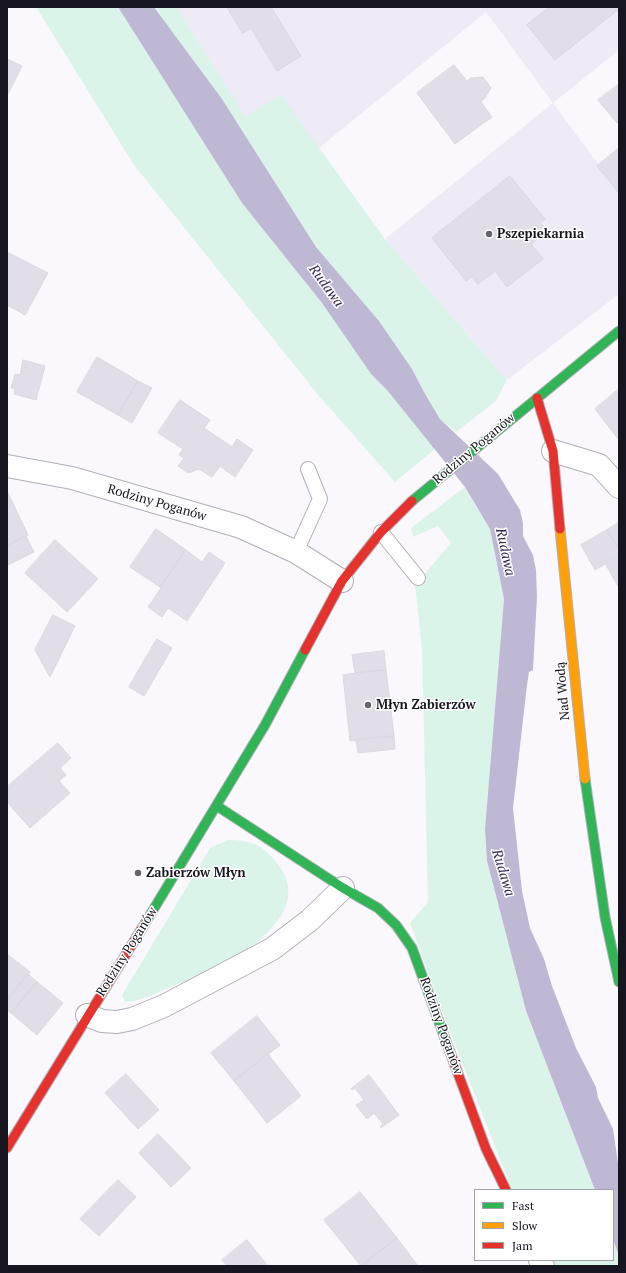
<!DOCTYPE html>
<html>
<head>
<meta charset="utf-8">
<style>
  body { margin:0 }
  #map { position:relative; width:626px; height:1273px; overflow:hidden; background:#faf8fd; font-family:"PT Serif",serif }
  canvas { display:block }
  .frame { position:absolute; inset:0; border:8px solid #171520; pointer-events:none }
  .legend { position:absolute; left:474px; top:1189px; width:140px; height:72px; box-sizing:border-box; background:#fff; border:1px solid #a2a1a6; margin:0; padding:5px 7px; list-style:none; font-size:12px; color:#171520 }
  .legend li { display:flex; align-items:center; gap:8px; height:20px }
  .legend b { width:20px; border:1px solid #a2a1a6 }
</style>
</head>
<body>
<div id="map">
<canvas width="626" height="1273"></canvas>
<div class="frame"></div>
<ul class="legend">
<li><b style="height:5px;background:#30b455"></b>Fast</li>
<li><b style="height:5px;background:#ff9f0a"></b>Slow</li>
<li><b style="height:5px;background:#e5322d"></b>Jam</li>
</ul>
</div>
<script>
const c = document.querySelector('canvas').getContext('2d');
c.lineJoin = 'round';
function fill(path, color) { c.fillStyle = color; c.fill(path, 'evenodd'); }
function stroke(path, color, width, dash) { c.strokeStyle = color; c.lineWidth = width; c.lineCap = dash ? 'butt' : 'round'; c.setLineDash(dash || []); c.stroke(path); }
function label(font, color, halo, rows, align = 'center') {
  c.font = font + ' "PT Serif",serif'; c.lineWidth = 3; c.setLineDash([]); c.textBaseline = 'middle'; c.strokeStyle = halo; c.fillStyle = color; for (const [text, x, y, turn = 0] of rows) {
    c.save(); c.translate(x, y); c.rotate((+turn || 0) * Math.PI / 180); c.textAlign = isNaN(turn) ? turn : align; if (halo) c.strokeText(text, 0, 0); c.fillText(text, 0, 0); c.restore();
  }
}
const built = new Path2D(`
  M 177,7 L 619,7 L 619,50 L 553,103 L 619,192 L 619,294 L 507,380 L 385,239 L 553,103 L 486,12 L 314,152 L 245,118 Z`);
const green = new Path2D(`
  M 36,7 L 118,7 L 242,203 L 322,303 L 371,374 L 387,390 L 435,449 L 395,482 L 319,396 L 134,165 Z
  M 154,7 L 177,7 L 245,117 L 281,95 L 385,239 L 507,380 L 496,401 L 456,432 L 440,419 L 424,392 L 412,369 L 379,321 L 316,247 L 222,99 Z
  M 465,487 L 490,529 L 504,599 L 485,829 L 487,861 L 526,1011 L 595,1190 L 512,1190 L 442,1011 L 410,923 L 428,902 L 422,648 L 415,585 L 451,543 L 438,526 L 413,537 L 411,528 Z
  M 228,840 C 251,840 263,845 277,863 C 312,907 258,944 224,965 C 209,975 189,979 173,986 C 158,992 140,1002 125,1002 L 122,995 L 210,848 Z
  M 613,1239 L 619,1256 L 619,1266 L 549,1266 L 546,1260 L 613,1260 Z`);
const water = new Path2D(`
  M 118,7 L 154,7 L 222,99 L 316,247 L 379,321 L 412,369 L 424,392 L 440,419 L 498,474 L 520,510 L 523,523 L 523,536 L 533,555 L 536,570 L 537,597 L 533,670 L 529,672 L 527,685 L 513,808 L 522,891 L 530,928 L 544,959 L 552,986 L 576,1048 L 596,1087 L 598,1098 L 613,1129 L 619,1170 L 619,1256 L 613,1239 L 613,1190 L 595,1190 L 526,1011 L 487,861 L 485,829 L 504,599 L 490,529 L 465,487 L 387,390 L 371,374 L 322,303 L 242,203 Z`);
const building = new Path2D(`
  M 227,7 L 271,7 L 301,56 L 277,71 L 251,28 L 243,33 Z
  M 549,7 L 619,7 L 619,9 L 555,60 L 527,25 Z
  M 7,59 L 22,66 L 7,96 Z
  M 454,65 L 467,81 L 471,78 L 483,77 L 491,88 L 485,98 L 481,102 L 492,117 L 455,144 L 417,93 Z
  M 619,84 L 619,121 L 617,123 L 598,100 Z
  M 619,148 L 619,193 L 597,166 Z
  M 510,176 L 545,219 L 540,223 L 547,231 L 531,244 L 543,259 L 507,287 L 495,271 L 478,284 L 472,277 L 466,281 L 432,238 Z
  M 7,252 L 48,273 L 25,315 L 7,305 Z
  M 97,357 L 138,381 L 118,415 L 77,392 Z
  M 23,360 L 45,366 L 36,400 L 14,394 L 15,389 L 11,388 L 15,374 L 20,375 Z
  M 138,381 L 152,388 L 132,423 L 118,415 Z
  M 619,389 L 619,440 L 595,409 Z
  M 180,400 L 210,420 L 204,428 L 232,447 L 237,439 L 253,450 L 235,477 L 220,466 L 212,477 L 199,469 L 188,473 L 178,466 L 184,458 L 179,455 L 183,449 L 158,433 Z
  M 7,491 L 28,535 L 7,546 Z
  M 619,522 L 619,549 L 607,530 Z
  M 156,529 L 186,550 L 160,587 L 130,567 Z
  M 607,530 L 619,549 L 619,556 L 595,570 L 581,545 Z
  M 26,536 L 34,552 L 8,565 L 7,546 Z
  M 55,540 L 98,579 L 67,612 L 25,573 Z
  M 186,550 L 202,562 L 209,552 L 225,563 L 187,621 L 168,608 L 162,617 L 148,607 L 161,588 L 160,587 Z
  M 619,556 L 619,588 L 606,565 Z
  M 53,615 L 75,626 L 50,677 L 35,650 Z
  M 157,639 L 172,648 L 144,696 L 129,687 Z
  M 384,651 L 386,670 L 355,673 L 352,655 Z
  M 386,670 L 394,736 L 350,741 L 343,675 Z
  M 394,736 L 395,749 L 358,753 L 356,740 Z
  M 58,743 L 71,758 L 60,768 L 66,775 L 59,781 L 70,793 L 30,828 L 7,802 L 7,787 Z
  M 7,954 L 30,972 L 7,1000 Z
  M 28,974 L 37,982 L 11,1013 L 7,1010 L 7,1000 Z
  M 37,982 L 63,1003 L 37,1035 L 11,1013 Z
  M 257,1016 L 280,1045 L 234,1081 L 211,1053 Z
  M 268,1054 L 301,1096 L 267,1123 L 234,1081 Z
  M 126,1074 L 159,1110 L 138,1129 L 105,1093 Z
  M 369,1075 L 399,1115 L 381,1128 L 380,1127 L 383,1124 L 374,1113 L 367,1119 L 356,1105 L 364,1100 L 355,1088 L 352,1090 L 351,1089 Z
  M 158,1134 L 191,1168 L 171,1187 L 139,1153 Z
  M 118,1180 L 136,1197 L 99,1236 L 80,1219 Z
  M 360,1192 L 397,1238 L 361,1266 L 324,1220 Z
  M 397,1238 L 418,1266 L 361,1266 Z
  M 247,1240 L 268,1266 L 227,1266 L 222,1260 Z`);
const lane = new Path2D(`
  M 381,532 L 418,578
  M 296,552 L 320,499 L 308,469`);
const street = new Path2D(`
  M 553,451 L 599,465 L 619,487
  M 7,466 L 72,478 L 241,527 L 296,552 L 342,581
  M 87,1015 L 102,1021 L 117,1022 L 132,1019 L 164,1006 L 272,949 L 310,920 L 343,888
  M 540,1260 L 543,1266`);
const fast = new Path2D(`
  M 412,501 L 619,331
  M 585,779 L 605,917 L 619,982
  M 217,806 L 343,888 L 378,908 L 396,925 L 412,948 L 450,1052
  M 144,925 L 265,725 L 305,650`);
const slow = new Path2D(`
  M 560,529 L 585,779`);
const jam = new Path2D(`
  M 537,398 L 553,451 L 560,529
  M 305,650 L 342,581 L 381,532 L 412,501
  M 450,1052 L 486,1149 L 506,1190
  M 7,1148 L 144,925`);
const markers = [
  [489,234,4,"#66646d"],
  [368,705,4,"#66646d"],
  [138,873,4,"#66646d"]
];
const poiNames = [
  ["Pszepiekarnia",497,234],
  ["Młyn Zabierzów",376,705],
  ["Zabierzów Młyn",146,873]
];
const streetNames = [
  ["Rodziny Poganów",474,449,-40],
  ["Rodziny Poganów",157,503,16],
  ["Nad Wodą",563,691,-95],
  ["Rodziny Poganów",127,952,-58],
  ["Rodziny Poganów",441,1026,70]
];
const waterNames = [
  ["Rudawa",326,286,54],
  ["Rudawa",505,552,78],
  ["Rudawa",503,873,73]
];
fill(built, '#eeebf7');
fill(green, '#dbf4ea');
fill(water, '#bfb8d5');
fill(building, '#e1dee8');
stroke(building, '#dad8e0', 1);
stroke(lane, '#b1afb7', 16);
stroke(street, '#b1afb7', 24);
stroke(fast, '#b1afb7', 11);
stroke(slow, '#b1afb7', 11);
stroke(jam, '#b1afb7', 11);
stroke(lane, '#fefeff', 14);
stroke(street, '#fefeff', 22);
stroke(fast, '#30b455', 9);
stroke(slow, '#ff9f0a', 9);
stroke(jam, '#e5322d', 9);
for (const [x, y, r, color] of markers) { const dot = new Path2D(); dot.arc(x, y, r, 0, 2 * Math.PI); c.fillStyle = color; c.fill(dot); stroke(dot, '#fff', 1.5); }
label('bold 13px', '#171520', '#fff', poiNames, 'left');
label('13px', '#171520', '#fff', streetNames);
label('italic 14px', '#372659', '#fff', waterNames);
</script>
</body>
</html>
